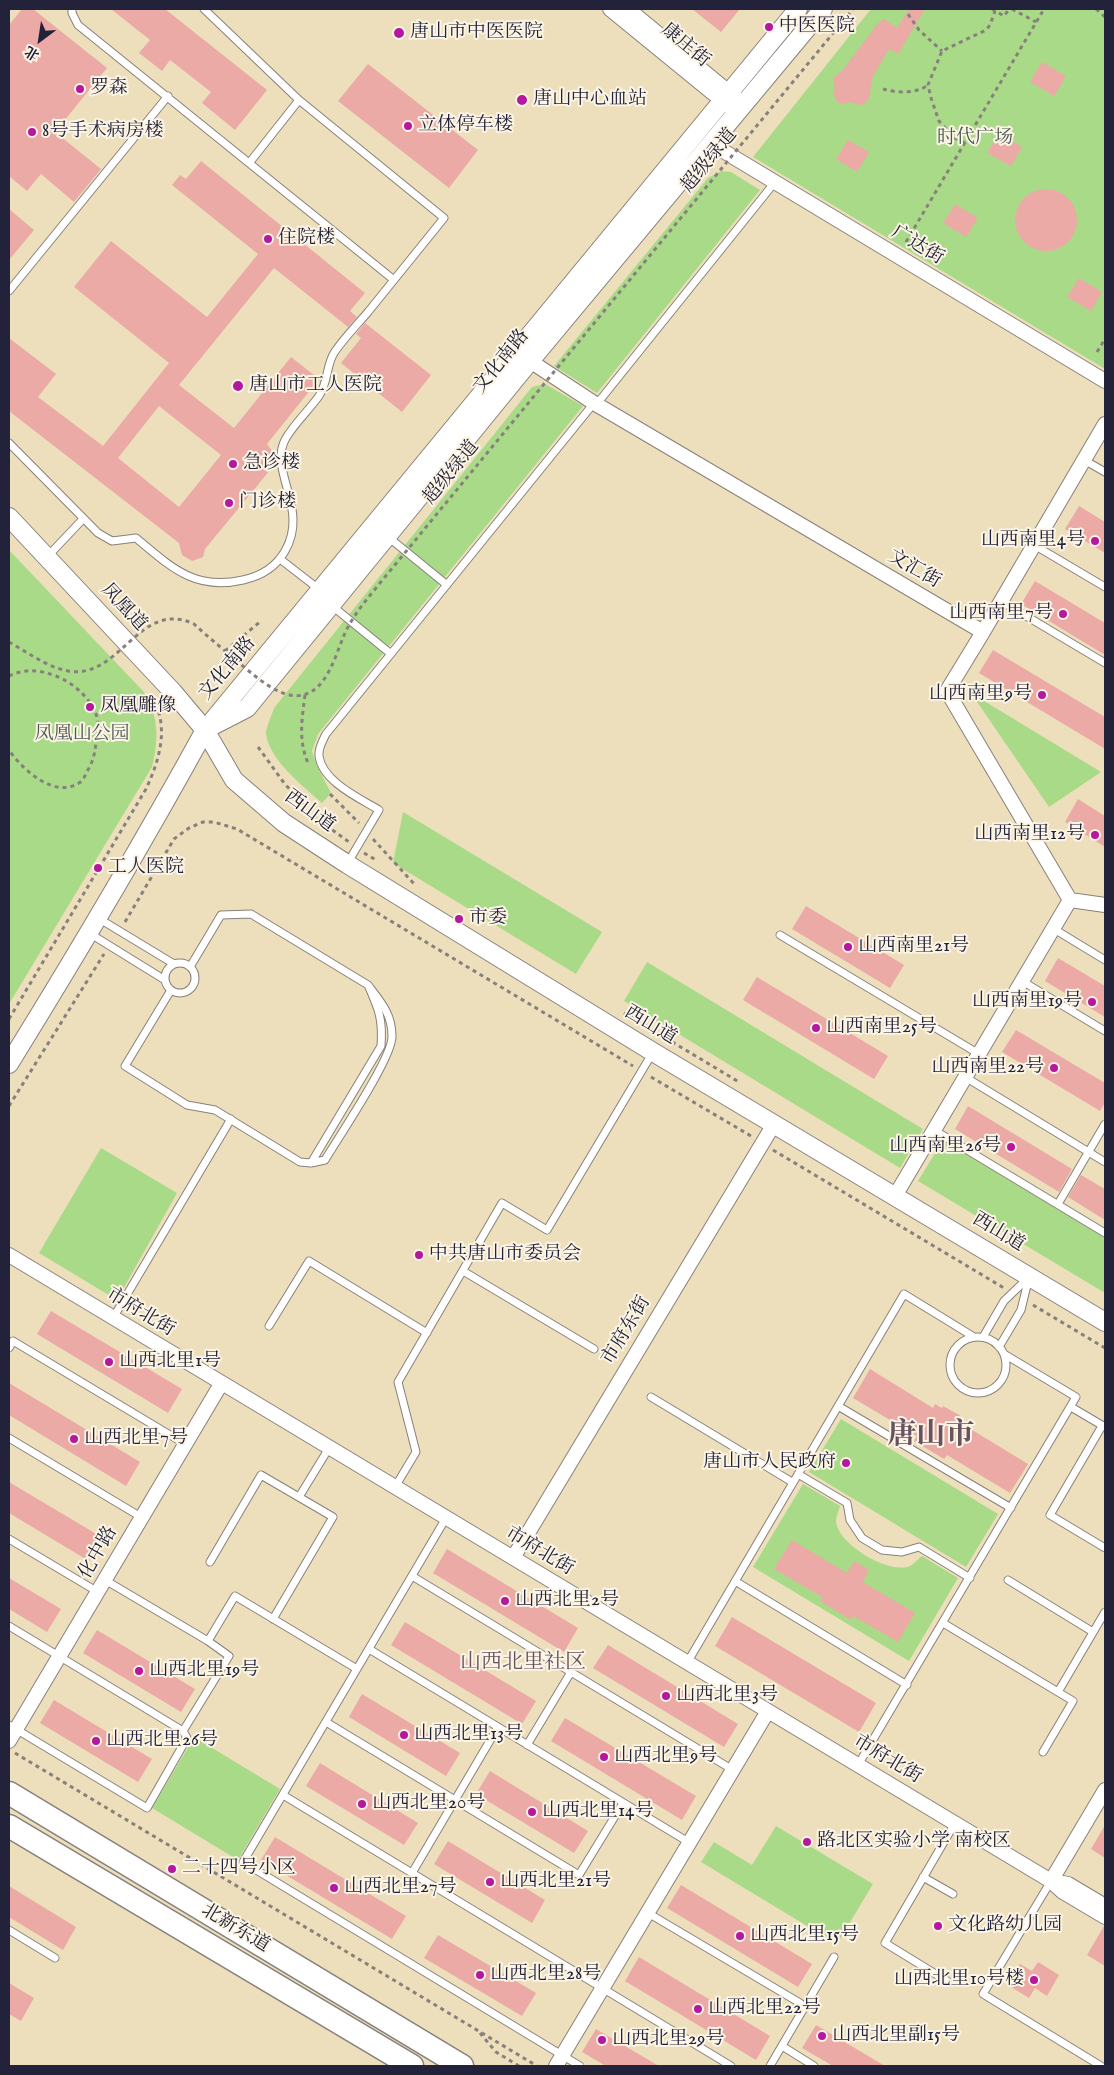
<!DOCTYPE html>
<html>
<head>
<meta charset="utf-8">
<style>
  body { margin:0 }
  #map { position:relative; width:1114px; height:2075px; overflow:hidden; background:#eddfbc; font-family:"IM FELL English","Noto Serif SC",serif }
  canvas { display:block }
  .frame { position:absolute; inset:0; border:10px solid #22223b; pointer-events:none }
  .north { position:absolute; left:15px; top:15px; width:50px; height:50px; -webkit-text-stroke:4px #fcf5e5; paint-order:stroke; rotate:211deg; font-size:14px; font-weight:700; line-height:20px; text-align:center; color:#22223b }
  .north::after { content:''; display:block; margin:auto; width:18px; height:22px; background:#22223b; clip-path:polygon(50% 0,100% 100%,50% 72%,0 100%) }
</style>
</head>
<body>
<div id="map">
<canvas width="1114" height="2075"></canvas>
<div class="frame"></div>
<div class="north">北</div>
</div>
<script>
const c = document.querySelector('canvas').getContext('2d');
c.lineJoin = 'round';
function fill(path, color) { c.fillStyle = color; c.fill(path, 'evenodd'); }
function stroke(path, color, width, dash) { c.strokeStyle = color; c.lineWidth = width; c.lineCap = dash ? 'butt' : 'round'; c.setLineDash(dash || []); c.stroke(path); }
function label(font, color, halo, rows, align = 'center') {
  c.font = font + ' "IM FELL English","Noto Serif SC",serif'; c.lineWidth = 4; c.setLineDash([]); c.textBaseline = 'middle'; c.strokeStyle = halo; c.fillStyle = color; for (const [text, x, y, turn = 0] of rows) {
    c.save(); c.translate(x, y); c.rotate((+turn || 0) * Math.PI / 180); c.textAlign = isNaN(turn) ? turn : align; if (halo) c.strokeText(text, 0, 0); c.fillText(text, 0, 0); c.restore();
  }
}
const green = new Path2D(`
  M 871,9 L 1105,9 L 1105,369 L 753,157 Z
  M 721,171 L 731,172 L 760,190 L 597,393 L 554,366 L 708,178 Z
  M 545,384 L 583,406 L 318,734 L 312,751 L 317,766 L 331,793 L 322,803 C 303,786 270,761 266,734 C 266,727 272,715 274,708 L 532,387 Z
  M 9,550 L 143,691 C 159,715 159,740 152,767 L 9,1004 Z
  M 971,693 L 1101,772 L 1049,807 Z
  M 403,812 L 602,932 L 576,974 L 393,863 Z
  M 647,962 L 923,1129 L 900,1168 L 624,1001 Z
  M 943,1140 L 1105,1238 L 1105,1293 L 918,1181 Z
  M 101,1148 L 177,1193 L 117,1300 L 39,1253 Z
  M 841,1419 L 998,1514 L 966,1567 L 809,1472 Z
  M 803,1484 L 840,1506 C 839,1510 836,1517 836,1521 C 837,1544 889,1575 910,1566 C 914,1564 918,1559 922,1556 L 958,1578 L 909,1661 L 753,1567 Z
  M 194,1737 L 280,1789 L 238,1860 L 152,1808 Z
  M 776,1826 L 873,1884 L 837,1944 L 701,1862 L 714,1842 L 752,1865 Z`);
const building = new Path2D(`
  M 22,9 L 33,9 L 107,68 L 55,132 L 101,169 L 74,202 L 41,174 L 27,191 L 9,176 L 9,25 Z
  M 111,9 L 165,9 L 267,90 L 235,130 L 202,103 L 211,92 L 170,60 L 162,71 L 139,53 L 150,40 Z
  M 692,9 L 740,9 L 721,32 Z
  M 909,9 L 925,9 L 898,54 L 889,49 L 873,76 L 869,98 L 864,104 L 859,105 L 851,102 L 842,104 L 837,102 L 833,93 L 835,90 L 833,79 L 835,76 L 842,71 L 879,22 L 884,19 L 897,28 Z
  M 1042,62 L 1066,76 L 1054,96 L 1030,82 Z
  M 368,64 L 478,150 L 449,188 L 338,101 Z
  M 999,133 L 1022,147 L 1011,166 L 987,153 Z
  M 848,140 L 869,152 L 857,172 L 836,159 Z
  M 201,161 L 365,293 L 350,311 L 357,317 L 348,327 L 274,268 L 179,385 L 234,428 L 291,357 L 319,379 L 267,444 L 274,454 L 275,464 L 205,549 L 203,557 L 192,561 L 182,555 L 179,543 L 9,411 L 9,338 L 56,374 L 38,397 L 103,446 L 169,363 L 74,287 L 111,241 L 207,317 L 258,254 L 172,185 L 180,175 L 186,179 ZM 159,406 L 221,455 L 179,507 L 118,458 Z
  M1015 220a31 31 0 1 1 62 0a31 31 0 1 1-62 0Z
  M 955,204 L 978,218 L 966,237 L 943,223 Z
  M 9,209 L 34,230 L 9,260 Z
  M 1079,278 L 1102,292 L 1091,311 L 1067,297 Z
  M 365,323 L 431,375 L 402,412 L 341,363 L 361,338 L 356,334 Z
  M 1079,506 L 1105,522 L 1105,553 L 1065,529 Z
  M 1035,581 L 1105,623 L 1105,655 L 1021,604 Z
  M 993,650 L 1105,717 L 1105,749 L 979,673 Z
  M 1078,799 L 1105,816 L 1105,847 L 1065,822 Z
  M 806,906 L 904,965 L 890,988 L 792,929 Z
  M 1058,958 L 1105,986 L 1105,1017 L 1045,981 Z
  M 757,977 L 888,1056 L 874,1079 L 743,1000 Z
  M 1016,1030 L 1105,1083 L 1105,1103 L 1100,1111 L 1002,1052 Z
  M 968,1106 L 1072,1169 L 1059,1192 L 955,1129 Z
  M 1081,1175 L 1105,1189 L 1105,1220 L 1068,1197 Z
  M 51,1311 L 182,1389 L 168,1413 L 37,1334 Z
  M 870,1369 L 933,1408 L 935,1404 L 942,1408 L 943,1406 L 961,1416 L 960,1418 L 966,1422 L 964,1425 L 1028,1464 L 1010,1493 L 947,1455 L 944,1459 L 914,1441 L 917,1436 L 853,1398 Z
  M 9,1383 L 140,1462 L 126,1486 L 9,1415 Z
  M 9,1482 L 103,1538 L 89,1561 L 9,1513 Z
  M 792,1540 L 847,1573 L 854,1561 L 869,1570 L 863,1582 L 915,1613 L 898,1642 L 853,1616 L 851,1620 L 820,1601 L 822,1597 L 774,1569 Z
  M 447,1549 L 578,1628 L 564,1652 L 433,1573 Z
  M 9,1578 L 61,1609 L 47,1632 L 9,1609 Z
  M 732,1617 L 876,1703 L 859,1732 L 715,1646 Z
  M 405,1622 L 536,1701 L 522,1724 L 391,1645 Z
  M 97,1630 L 195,1689 L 181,1712 L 83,1653 Z
  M 608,1645 L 738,1724 L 724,1747 L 593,1668 Z
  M 362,1694 L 460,1753 L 446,1776 L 349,1717 Z
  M 54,1700 L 152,1759 L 138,1782 L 40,1723 Z
  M 565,1718 L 696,1796 L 682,1820 L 551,1741 Z
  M 320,1763 L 418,1823 L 404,1845 L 306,1786 Z
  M 490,1771 L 588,1831 L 574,1853 L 476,1794 Z
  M 1105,1825 L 1105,1858 L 1091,1849 Z
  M 275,1837 L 406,1916 L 392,1939 L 261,1860 Z
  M 448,1841 L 545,1900 L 532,1923 L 434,1864 Z
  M 681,1885 L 812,1964 L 798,1987 L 667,1908 Z
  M 9,1886 L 76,1927 L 63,1950 L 9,1917 Z
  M 1104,1926 L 1105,1926 L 1105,1966 L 1087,1955 Z
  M 438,1935 L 536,1993 L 522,2016 L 424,1958 Z
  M 639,1957 L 770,2036 L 756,2060 L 625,1981 Z
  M 1038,1962 L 1059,1975 L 1047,1996 L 1035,1988 L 1029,1998 L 1008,1985 L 1020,1964 L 1032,1971 Z
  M 9,1983 L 34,1998 L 21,2021 L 9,2014 Z
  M 816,2025 L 885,2066 L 833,2066 L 802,2048 Z
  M 596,2029 L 659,2066 L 606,2066 L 582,2052 Z`);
const path = new Path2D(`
  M 992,9 L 1004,16 L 1009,9
  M 1012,9 L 1036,22
  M 1096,9 L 1105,17
  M 908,14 L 919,30 L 942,51
  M 883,89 C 896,93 916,94 928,85
  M 965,143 L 953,137 L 939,121 L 931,98 L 928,85 L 942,51 L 986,30 L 990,25 L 995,11
  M 906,242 L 1044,9
  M 1097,352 L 1105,339
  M 225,651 L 261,621
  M 9,676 C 26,668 39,670 56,676 C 74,683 96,702 98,723 C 98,729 96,736 96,742 C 95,751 94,759 89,768 C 86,773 84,780 79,783 C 54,799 22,769 9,750
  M 305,695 C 302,718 298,740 308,763
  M 258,747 L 284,783 L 316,818 L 349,842
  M 330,794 L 359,823
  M 373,839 L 416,886
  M 364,853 L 376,860
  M 125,922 L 174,839 L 189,828 L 203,822 L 214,822 L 237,829 L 633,1066
  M 624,1013 L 739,1082
  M 9,1019 L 146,789 C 160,759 170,725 151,695
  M 651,1077 L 751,1136
  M 9,1106 L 104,954
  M 773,1150 L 1004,1288
  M 1033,1305 L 1105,1348
  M 15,1753 L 537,2066
  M 480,2033 L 496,2052 L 519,2066`);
const service = new Path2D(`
  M 72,9 L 72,13 L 78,25 L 394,280
  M 250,162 L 299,100
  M 9,291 L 168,96
  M 9,443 L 98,533 L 112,541 L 136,538 C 171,567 194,591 243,580 C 261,576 276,567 285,551 C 310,508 267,470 286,438 C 295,423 309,410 319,396 C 328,383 326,366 334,353 C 343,339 357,325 368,312 C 393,281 419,249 444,218 L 299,100 L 204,9
  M 1084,460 L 1105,472
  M 387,536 L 447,585
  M 1034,545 L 1105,587
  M 47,557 L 83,519
  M 280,559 L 320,590
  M 1001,601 L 1105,663
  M 331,605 L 391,654
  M 347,864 L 379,810 C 359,798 322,781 319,756 C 318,748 323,740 326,734 L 594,403 L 600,400 L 775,182
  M 98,918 L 174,964
  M 1054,929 L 1105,960
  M 89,933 L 165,980
  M 780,935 L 979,1054
  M165 978a15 15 0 1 1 30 0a15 15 0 1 1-30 0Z
  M 190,967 L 221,915 L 251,914 L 368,985
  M 1022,981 L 1105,1031
  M 171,990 L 125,1066 L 187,1105 L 215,1110 L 300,1162 L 311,1163 L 325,1160 C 338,1138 393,1057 392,1036 C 392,1014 381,1002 368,985 C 379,1010 383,1019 381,1046 L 311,1163
  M 965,1077 L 1105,1162
  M 934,1130 L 1105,1233
  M 1058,1204 L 1105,1124
  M 463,1271 L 594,1349
  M 113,1318 L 231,1119
  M 269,1326 L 309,1261 L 427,1333
  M 983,1337 L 1004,1301 L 1029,1277
  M950 1365a28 28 0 1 1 56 0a28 28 0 1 1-56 0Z
  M 999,1347 L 1021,1310 L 1029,1277
  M 9,1348 L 13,1341 L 185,1444
  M 651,1397 L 792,1482
  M 838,1406 L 1011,1508
  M 1071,1407 L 1105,1427
  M 1102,1426 L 1050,1515 L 1105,1548
  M 9,1438 L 141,1517
  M 798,1474 L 847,1503 L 850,1520 L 862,1538 L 882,1550 L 902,1552 L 919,1547 L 970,1578
  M 395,1487 L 416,1452 L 398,1382 L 502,1203 L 547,1230 L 653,1052
  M 299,1497 L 329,1448
  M 446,1518 L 243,1862 L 580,2066
  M 9,1539 L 98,1592
  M 210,1562 L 261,1475 L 333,1517 L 273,1619
  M 412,1576 L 733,1770
  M 105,1580 L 208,1641 L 235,1596 L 357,1669
  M 1008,1580 L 1093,1632
  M 735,1581 L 907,1685
  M 943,1623 L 1058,1692 L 1105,1612
  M 9,1626 L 183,1731
  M 369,1649 L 690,1843
  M 687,1663 L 904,1294 L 974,1337
  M 326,1722 L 579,1875 L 623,1803
  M 9,1725 L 147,1808 L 187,1738 L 183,1731 L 229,1656 L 208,1641
  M 527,1745 L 571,1672
  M 1043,1752 L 1073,1701 L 1058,1692
  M 858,1765 L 1076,1397 L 1004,1354
  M 283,1795 L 731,2066
  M 412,1873 L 498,1727
  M 923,1877 L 953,1894
  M 1051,1881 L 983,1994 L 1101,2066
  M 648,1913 L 800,2003
  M 9,1930 L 55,1958
  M 947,1981 L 885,1943 L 955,1823
  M 782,2046 L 814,2066
  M 770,2066 L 834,1957`);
const minor = new Path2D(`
  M 610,9 L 730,107
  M 628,9 L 737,99
  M 710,143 L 1105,381
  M 530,361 L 594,403 L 983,632 L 947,691 L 1070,900 L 1105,905
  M 983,632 L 1105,424
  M 895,1196 L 1070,900
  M 9,1255 L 1051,1881 L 1063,1892 L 1105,1917
  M 513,1558 L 774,1124
  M 9,1741 L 221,1384
  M 1051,1881 L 1105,1790
  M 1052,1881 L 1068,1884 L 1105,1906
  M 556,2066 L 768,1711`);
const tertiary = new Path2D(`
  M 9,517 L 173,692 L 205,730 L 234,780 L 284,823 L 347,864 L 653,1052 L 1105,1322
  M 212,726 L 247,708 L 530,361 L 823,9
  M 9,1064 C 77,954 143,843 205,730 L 798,9`);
const primary = new Path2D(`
  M 9,1793 L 462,2066
  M 9,1826 L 412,2066`);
const pathBridge = new Path2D(`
  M 9,642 C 27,652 47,667 68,671 C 121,680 139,598 194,624 C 208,637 223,649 238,662 C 260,680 296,715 322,682 C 333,668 338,649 345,633 C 354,614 367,599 380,583 L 853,9`);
const markers = [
  [769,27,5,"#b5179e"],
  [399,33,6,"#b5179e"],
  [80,89,5,"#b5179e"],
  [522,100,6,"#b5179e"],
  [408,126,5,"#b5179e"],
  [32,132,5,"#b5179e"],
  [268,239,5,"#b5179e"],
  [238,386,6,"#b5179e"],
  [233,464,5,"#b5179e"],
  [229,503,5,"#b5179e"],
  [1095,541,5,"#b5179e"],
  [1063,614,5,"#b5179e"],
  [1042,695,5,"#b5179e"],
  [90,707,5,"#b5179e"],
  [1095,835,5,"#b5179e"],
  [98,868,5,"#b5179e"],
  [459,919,5,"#b5179e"],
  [848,947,5,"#b5179e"],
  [1092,1002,5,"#b5179e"],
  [816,1028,5,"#b5179e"],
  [1054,1068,5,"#b5179e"],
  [1011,1147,5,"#b5179e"],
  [419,1255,5,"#b5179e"],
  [109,1362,5,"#b5179e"],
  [74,1439,5,"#b5179e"],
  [846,1463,5,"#b5179e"],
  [505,1601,5,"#b5179e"],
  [139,1671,5,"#b5179e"],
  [666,1696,5,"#b5179e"],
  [404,1735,5,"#b5179e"],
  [96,1741,5,"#b5179e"],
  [604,1757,5,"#b5179e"],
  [362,1804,5,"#b5179e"],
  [532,1812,5,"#b5179e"],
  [807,1842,5,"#b5179e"],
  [172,1869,5,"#b5179e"],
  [490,1882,5,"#b5179e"],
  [334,1888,5,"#b5179e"],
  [938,1926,5,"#b5179e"],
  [740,1936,5,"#b5179e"],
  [480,1975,5,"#b5179e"],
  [1034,1980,5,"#b5179e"],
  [698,2009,5,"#b5179e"],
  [822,2036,5,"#b5179e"],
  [602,2040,5,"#b5179e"]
];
const poiNames = [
  ["中医医院",779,27],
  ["唐山市中医医院",410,33],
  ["罗森",90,89],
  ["唐山中心血站",533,100],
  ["立体停车楼",418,126],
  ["8号手术病房楼",42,132],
  ["住院楼",278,239],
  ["唐山市工人医院",249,386],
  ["急诊楼",243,464],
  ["门诊楼",239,503],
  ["山西南里4号",1085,541,"right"],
  ["山西南里7号",1053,614,"right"],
  ["山西南里9号",1032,695,"right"],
  ["凤凰雕像",100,707],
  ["山西南里12号",1085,835,"right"],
  ["工人医院",108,868],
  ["市委",469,919],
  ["山西南里21号",858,947],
  ["山西南里19号",1082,1002,"right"],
  ["山西南里25号",826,1028],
  ["山西南里22号",1044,1068,"right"],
  ["山西南里26号",1001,1147,"right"],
  ["中共唐山市委员会",429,1255],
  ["山西北里1号",119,1362],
  ["山西北里7号",84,1439],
  ["唐山市人民政府",836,1463,"right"],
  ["山西北里2号",515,1601],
  ["山西北里19号",149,1671],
  ["山西北里3号",676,1696],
  ["山西北里13号",414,1735],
  ["山西北里26号",106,1741],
  ["山西北里9号",614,1757],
  ["山西北里20号",372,1804],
  ["山西北里14号",542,1812],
  ["路北区实验小学 南校区",817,1842],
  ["二十四号小区",182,1869],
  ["山西北里21号",500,1882],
  ["山西北里27号",344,1888],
  ["文化路幼儿园",948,1926],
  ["山西北里15号",750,1936],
  ["山西北里28号",490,1975],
  ["山西北里10号楼",1024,1980,"right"],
  ["山西北里22号",708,2009],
  ["山西北里副15号",832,2036],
  ["山西北里29号",612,2040]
];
const streetNames = [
  ["康庄街",685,46,40],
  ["超级绿道",710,161,-51],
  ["广达街",917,246,31],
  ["文化南路",502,362,-51],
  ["超级绿道",452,473,-51],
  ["文汇街",914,570,30],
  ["凤凰道",123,608,47],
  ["文化南路",228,669,-50],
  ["西山道",309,812,36],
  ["西山道",650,1026,31],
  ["西山道",998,1233,31],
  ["市府北街",140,1313,31],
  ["市府东街",627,1331,-59],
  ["市府北街",539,1552,31],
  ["化中路",99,1553,-60],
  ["市府北街",887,1760,31],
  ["北新东道",235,1929,31]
];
const parkNames = [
  ["时代广场",975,139],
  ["凤凰山公园",82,735]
];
const quarterNames = [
  ["山西北里社区",523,1664]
];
const townNames = [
  ["唐山市",931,1437]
];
fill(green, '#a9da88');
fill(building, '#ebaaa5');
stroke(service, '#88807c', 9);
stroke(minor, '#88807c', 16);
stroke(tertiary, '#88807c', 20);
stroke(primary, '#88807c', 25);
stroke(path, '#88807c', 3, [4, 4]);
stroke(service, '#fff', 7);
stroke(minor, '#fff', 14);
stroke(tertiary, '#fff', 18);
stroke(primary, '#fff', 22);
stroke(pathBridge, '#88807c', 3, [4, 4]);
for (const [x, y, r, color] of markers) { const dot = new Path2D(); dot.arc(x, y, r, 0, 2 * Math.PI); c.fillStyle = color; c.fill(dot); stroke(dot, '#fcf5e5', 2); }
label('19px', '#22223b', '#fcf5e5', poiNames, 'left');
label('19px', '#22223b', '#fcf5e5', streetNames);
label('19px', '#4a5952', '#fcf5e5', parkNames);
label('21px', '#685260', '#fcf5e5', quarterNames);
label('bold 29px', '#685260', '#fcf5e5', townNames);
</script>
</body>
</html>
